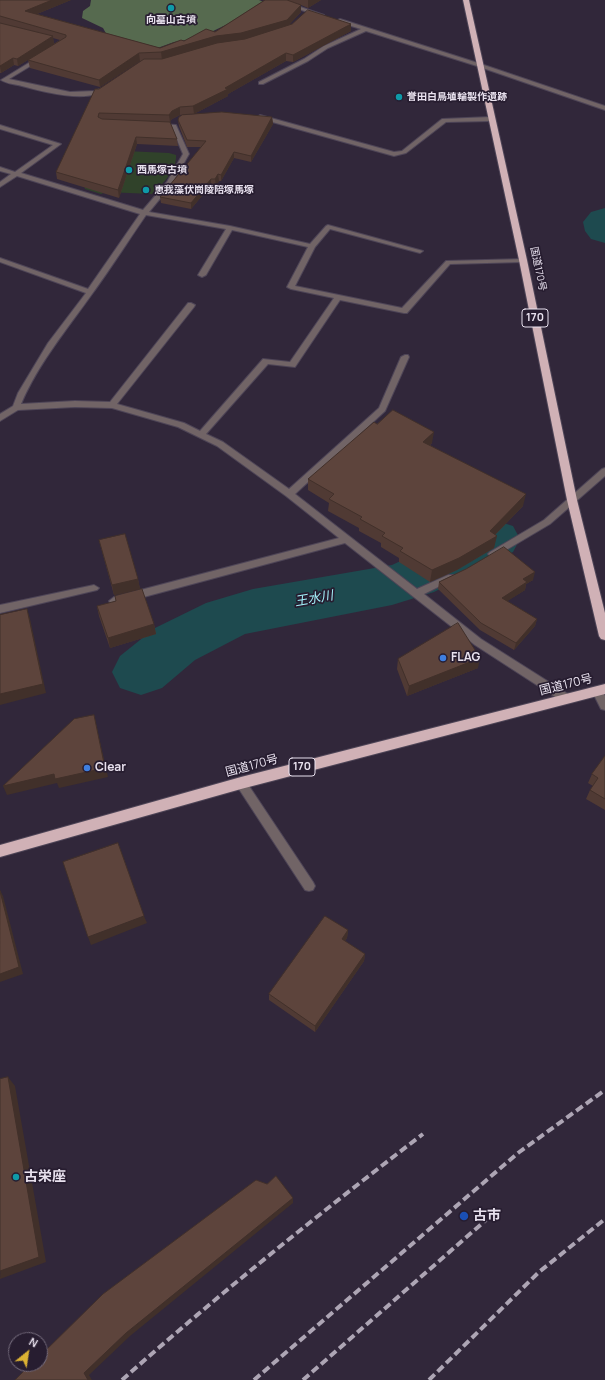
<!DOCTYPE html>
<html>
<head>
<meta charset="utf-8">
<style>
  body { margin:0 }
  #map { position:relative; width:605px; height:1380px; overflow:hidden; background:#31273a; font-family:Manrope,sans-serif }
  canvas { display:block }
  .north { position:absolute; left:8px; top:1332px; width:40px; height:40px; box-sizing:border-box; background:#271d30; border:1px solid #746b7c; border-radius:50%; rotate:30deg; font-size:11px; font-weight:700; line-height:16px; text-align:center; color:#e8e1ee }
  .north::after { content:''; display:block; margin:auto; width:14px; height:18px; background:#dcb233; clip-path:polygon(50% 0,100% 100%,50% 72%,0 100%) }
</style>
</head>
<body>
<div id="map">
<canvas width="605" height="1380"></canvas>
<div class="north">N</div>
</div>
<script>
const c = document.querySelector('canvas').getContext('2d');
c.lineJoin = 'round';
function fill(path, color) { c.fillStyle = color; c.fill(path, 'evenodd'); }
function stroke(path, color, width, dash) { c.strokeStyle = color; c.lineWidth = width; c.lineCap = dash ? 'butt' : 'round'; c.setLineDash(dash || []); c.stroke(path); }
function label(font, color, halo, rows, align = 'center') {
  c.font = font + ' Manrope,"Noto Sans JP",sans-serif'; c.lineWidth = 3.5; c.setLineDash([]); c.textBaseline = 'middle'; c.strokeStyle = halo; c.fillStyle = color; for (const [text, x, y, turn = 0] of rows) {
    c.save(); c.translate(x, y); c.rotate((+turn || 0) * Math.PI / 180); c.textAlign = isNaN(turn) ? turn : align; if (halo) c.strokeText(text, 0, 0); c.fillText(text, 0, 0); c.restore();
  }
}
const green = new Path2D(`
  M 103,150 L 169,153 L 176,155 C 177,171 162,184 152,194 L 106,192 L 101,194 L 85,189 L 83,181 Z`);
const forest = new Path2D(`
  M 91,0 L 259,0 L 269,4 L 209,33 L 192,39 L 174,42 L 152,50 L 108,37 L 103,28 L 82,18 L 83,11 L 90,6 Z`);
const river = new Path2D(`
  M 605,208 L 605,243 L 591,239 L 585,231 L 583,222 L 591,212 Z
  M 494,520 L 513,526 L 520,539 L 513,552 L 434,592 L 392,605 L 245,634 L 195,660 L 162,688 L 141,695 L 120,688 L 112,672 L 120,656 L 155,628 L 206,603 L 253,589 L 392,565 L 475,526 Z`);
const minor = new Path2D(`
  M 272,0 L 280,0 L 324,15 L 319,16 Z
  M 340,19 L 481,64 L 605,106 L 605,110 L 477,66 L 366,31 L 328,48 L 308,61 L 263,84 L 259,84 L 259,82 L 304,59 L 324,46 L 361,29 L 338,22 L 338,20 Z
  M 40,56 L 43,58 L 42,59 L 9,79 L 70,92 L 95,91 L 105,87 L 108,89 C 88,104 44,92 22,86 C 15,84 7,84 1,80 Z
  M 260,115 L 394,152 L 402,151 L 442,119 L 491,117 L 494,119 L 491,121 L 446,122 L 406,153 L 394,156 L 258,118 L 257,117 Z
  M 160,124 L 176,125 L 189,154 L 172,184 L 149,212 L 230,226 L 310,244 L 326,226 L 328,225 L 423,251 L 420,253 L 330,229 L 315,247 L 295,286 L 402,308 L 446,261 L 525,259 L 526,260 L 523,262 L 450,264 L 407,313 L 404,313 L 340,300 L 295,367 L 268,364 L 206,434 L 223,442 L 289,489 L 379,408 L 401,357 L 405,355 L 408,355 L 409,357 L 385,411 L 295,494 L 417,589 L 448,575 L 454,575 L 456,577 L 454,579 L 424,594 L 481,639 L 571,696 L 572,699 L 571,702 L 563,702 L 475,645 L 345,543 L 114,605 L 111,604 L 109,601 L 114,597 L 339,538 L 286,496 L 217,446 L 178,427 L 112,408 L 75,407 L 18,410 L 0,421 L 0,414 L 13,406 L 18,393 L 48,343 L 86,293 L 0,262 L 0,258 L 88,289 L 140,214 L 17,176 L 0,187 L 0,182 L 11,174 L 0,171 L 0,167 L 15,172 L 53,145 L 0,129 L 0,125 L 61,144 L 21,173 L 143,210 L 167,182 L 183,154 L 172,128 L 158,127 L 157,126 ZM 146,215 L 226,229 L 198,275 L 202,277 L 206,275 L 232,230 L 308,247 L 287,287 L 291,289 L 334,298 L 290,362 L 263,359 L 200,431 L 184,423 L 117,404 L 194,307 L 195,305 L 191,303 L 188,303 L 110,402 L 75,401 L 21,404 C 38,364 67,329 92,294 C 111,268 128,241 146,215 Z
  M 605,468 L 605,476 L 550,524 L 496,556 L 490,556 L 488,554 L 490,552 L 544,520 L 602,469 Z
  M 94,585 L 99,588 L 97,590 L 0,613 L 0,605 Z
  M 597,687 L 601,688 L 605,696 L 605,710 L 601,709 L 592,691 L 593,688 Z
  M 241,778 L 245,780 L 313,882 L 315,886 L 313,890 L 309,891 L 305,890 L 237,786 L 236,783 L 237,780 Z`);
const highway = new Path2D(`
  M 463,0 L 469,0 L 527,260 L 577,500 L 605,613 L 605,640 L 601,639 L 599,636 L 567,500 L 519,260 Z
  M 605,684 L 605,694 L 241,789 L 0,857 L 0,845 L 241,777 Z`);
const rail = new Path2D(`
  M 122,1380 C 219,1294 320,1213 423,1134
  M 254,1380 L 518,1153 L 605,1090
  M 303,1380 L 486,1220
  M 429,1380 L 539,1272 L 605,1219`);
const wall = new Path2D(`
  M 0,0 L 71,0 L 37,14 L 160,48 L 184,41 L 215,32 L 265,0 L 321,0 L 308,8 L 301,5 L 301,12 L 288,26 L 351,31 L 293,62 L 286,61 L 228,94 L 228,96 L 194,114 L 180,115 L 172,119 L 170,122 L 177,139 L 178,146 L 137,144 L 119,198 L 57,179 L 56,172 L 99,89 L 141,61 L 140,61 L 100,87 L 30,68 L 28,60 L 60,40 L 53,38 L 54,44 L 18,66 L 14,65 L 1,73 L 0,73 Z
  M 272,117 L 273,124 L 251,162 L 234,158 L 221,181 L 219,181 L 216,186 L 211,185 L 191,209 L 161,203 L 160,197 L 201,147 L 187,147 L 179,126 L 178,120 Z
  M 377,424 L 432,443 L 430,445 L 523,506 L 495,535 L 494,548 L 457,570 L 430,582 L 399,562 L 399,558 L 381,547 L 381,543 L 359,531 L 359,528 L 328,511 L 329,503 L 308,490 L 308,479 Z
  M 99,540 L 138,579 L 140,589 L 114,595 Z
  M 466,569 L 533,580 L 526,584 L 525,590 L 507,601 L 537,619 L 535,626 L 514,650 L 480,630 L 438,589 L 439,582 Z
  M 97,606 L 154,624 L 156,634 L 110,648 L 99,616 Z
  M 398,659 L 478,668 L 407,696 L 397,669 Z
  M 605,756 L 605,810 L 586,799 L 590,790 L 593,786 L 588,783 L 592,774 Z
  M 348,930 L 347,938 L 345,941 L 365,954 L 364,961 L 315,1032 L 269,1000 L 269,994 Z`);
const shadedWall = new Path2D(`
  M 52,0 L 71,0 L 27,18 L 25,11 Z
  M 308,0 L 321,0 L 308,8 Z
  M 301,5 L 301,12 L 287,27 L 242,41 L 162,60 L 161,52 Z
  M 351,24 L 351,31 L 293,62 L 293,55 Z
  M 53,36 L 54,44 L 18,66 L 17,59 Z
  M 139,53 L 140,61 L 100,87 L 99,80 Z
  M 286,53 L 286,61 L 228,94 L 228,96 L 194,114 L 193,106 Z
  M 13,58 L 14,65 L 1,73 L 0,66 Z
  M 180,107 L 180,115 L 172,119 L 170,122 L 169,115 L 172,111 Z
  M 272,117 L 273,124 L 251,162 L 251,156 Z
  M 136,137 L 137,144 L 119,198 L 118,190 Z
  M 234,152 L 234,158 L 221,181 L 221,175 Z
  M 218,174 L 219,181 L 216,186 L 215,179 Z
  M 211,179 L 211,185 L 191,209 L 191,203 Z
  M 434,432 L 432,443 L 421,453 L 423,442 Z
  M 526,494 L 523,506 L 489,541 L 497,536 L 494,548 L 457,570 L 430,582 L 432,570 L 490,531 Z
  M 535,572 L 533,580 L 526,584 L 525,590 L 500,606 L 502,598 L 523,579 Z
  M 138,579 L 140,589 L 114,595 L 112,585 Z
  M 27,609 L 30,619 L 46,693 L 0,705 L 0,694 Z
  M 537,619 L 535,626 L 514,650 L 516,643 Z
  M 154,624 L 156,634 L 110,648 L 108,638 Z
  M 480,658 L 478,668 L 407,696 L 409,686 Z
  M 94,715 L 96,724 L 108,777 L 59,788 L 57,783 L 7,795 L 3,786 Z
  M 0,890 L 3,896 L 23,974 L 0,982 Z
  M 144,916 L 147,923 L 91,945 L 88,937 Z
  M 348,930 L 347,938 L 341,946 L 342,939 Z
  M 365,954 L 364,961 L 315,1032 L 315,1026 Z
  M 8,1077 L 15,1086 L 46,1262 L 0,1279 Z
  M 293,1198 L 293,1203 L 130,1336 L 89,1375 L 92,1380 L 88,1380 L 84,1373 L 126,1333 Z`);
const building = new Path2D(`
  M 0,0 L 52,0 L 25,11 L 160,48 L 181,40 L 184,41 L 206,29 L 215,32 L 265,0 L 287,0 L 301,5 L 287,20 L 241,33 L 216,36 L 161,52 L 139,53 L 99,80 L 28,60 L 66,37 L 66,35 L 0,16 Z
  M 308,10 L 351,24 L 293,55 L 286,53 L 225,88 L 228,89 L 193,106 L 180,107 L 172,111 L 169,115 L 99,113 L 98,117 L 102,119 L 170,122 L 177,139 L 136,137 L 118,190 L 56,172 L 95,89 L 99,89 L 144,59 L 162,59 L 217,43 L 245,39 L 292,24 Z
  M 0,23 L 53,36 L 17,59 L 13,58 L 0,66 Z
  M 222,112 L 272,117 L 251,156 L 234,152 L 221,175 L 218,174 L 215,179 L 211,179 L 191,203 L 160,197 L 206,141 L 187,140 L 178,120 L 179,117 L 182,115 Z
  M 393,410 L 434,432 L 423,442 L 526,494 L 490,531 L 497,536 L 459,558 L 432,570 L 400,551 L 403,548 L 382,536 L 385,533 L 360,519 L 362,517 L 329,499 L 334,494 L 308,479 L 374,422 L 377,424 Z
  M 125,534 L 138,579 L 112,585 L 99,540 Z
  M 504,547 L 535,572 L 523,579 L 527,582 L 502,598 L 537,619 L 516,643 L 481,623 L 439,582 L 466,569 Z
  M 142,589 L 154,624 L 108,638 L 97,606 L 116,601 L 115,596 Z
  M 27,609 L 43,684 L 0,694 L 0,615 Z
  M 458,623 L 480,658 L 409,686 L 398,659 Z
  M 94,715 L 105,768 L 55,779 L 54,774 L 3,786 L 74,719 Z
  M 605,756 L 605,799 L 590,790 L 598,778 L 592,774 Z
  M 118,843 L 144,916 L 88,937 L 63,862 Z
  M 0,891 L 19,967 L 0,974 Z
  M 325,916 L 348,930 L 342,939 L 365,954 L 315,1026 L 269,994 Z
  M 8,1077 L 39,1257 L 0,1271 L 0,1079 Z
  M 276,1176 L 293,1198 L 126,1333 L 84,1373 L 88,1380 L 15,1380 L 31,1364 L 40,1364 L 40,1356 L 103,1294 L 256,1180 L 267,1184 Z`);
const markers = [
  [171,8,4,"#0f9aa8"],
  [399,97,4,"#0f9aa8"],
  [129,170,4,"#0f9aa8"],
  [146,190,4,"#0f9aa8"],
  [443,658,4,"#3f7fe0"],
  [87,768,4,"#3f7fe0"],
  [16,1177,4,"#0f9aa8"],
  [464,1216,5,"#1a4fb4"]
];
const farPoinames = [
  ["向墓山古墳",171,20,"center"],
  ["誉田白鳥埴輪製作遺跡",407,97],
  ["西馬塚古墳",137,170],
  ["恵我藻伏崗陵陪塚馬塚",154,190]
];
const farStreetnames = [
  ["国道170号",538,269,78]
];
const shields = [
  [535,318,26],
  [302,767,26]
];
const shieldNames = [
  ["170",535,318],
  ["170",302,767]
];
const poiNames = [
  ["FLAG",451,658],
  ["Clear",95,768]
];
const streetNames = [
  ["国道170号",566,685,-14],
  ["国道170号",252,766,-15]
];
const waterNames = [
  ["王水川",314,599,-10]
];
const nearPoinames = [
  ["古栄座",24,1177],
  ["古市",473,1216]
];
fill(green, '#30422a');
fill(forest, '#566a4f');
fill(river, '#1e4a4f');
stroke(minor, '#4e4557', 2);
stroke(highway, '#4e4557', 2);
fill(minor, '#716466');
fill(highway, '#d0b1b6');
stroke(rail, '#ada5b4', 4, [8, 4]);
fill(wall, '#503a34');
fill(shadedWall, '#41302a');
fill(building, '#5d443c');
stroke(building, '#41302a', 1);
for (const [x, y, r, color] of markers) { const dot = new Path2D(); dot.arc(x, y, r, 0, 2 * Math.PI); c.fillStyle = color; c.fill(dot); stroke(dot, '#271d30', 1.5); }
label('bold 10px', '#e8e1ee', '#271d30', farPoinames, 'left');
label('10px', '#e8e1ee', '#271d30', farStreetnames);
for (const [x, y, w] of shields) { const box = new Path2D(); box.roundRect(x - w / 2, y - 9, w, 18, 3); c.fillStyle = '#271d30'; c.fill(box); stroke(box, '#e8e1ee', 1); }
label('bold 11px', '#e8e1ee', null, shieldNames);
label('bold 12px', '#e8e1ee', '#271d30', poiNames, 'left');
label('12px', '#e8e1ee', '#271d30', streetNames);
label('italic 13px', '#a2f2fa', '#271d30', waterNames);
label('bold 14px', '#e8e1ee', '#271d30', nearPoinames, 'left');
</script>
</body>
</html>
